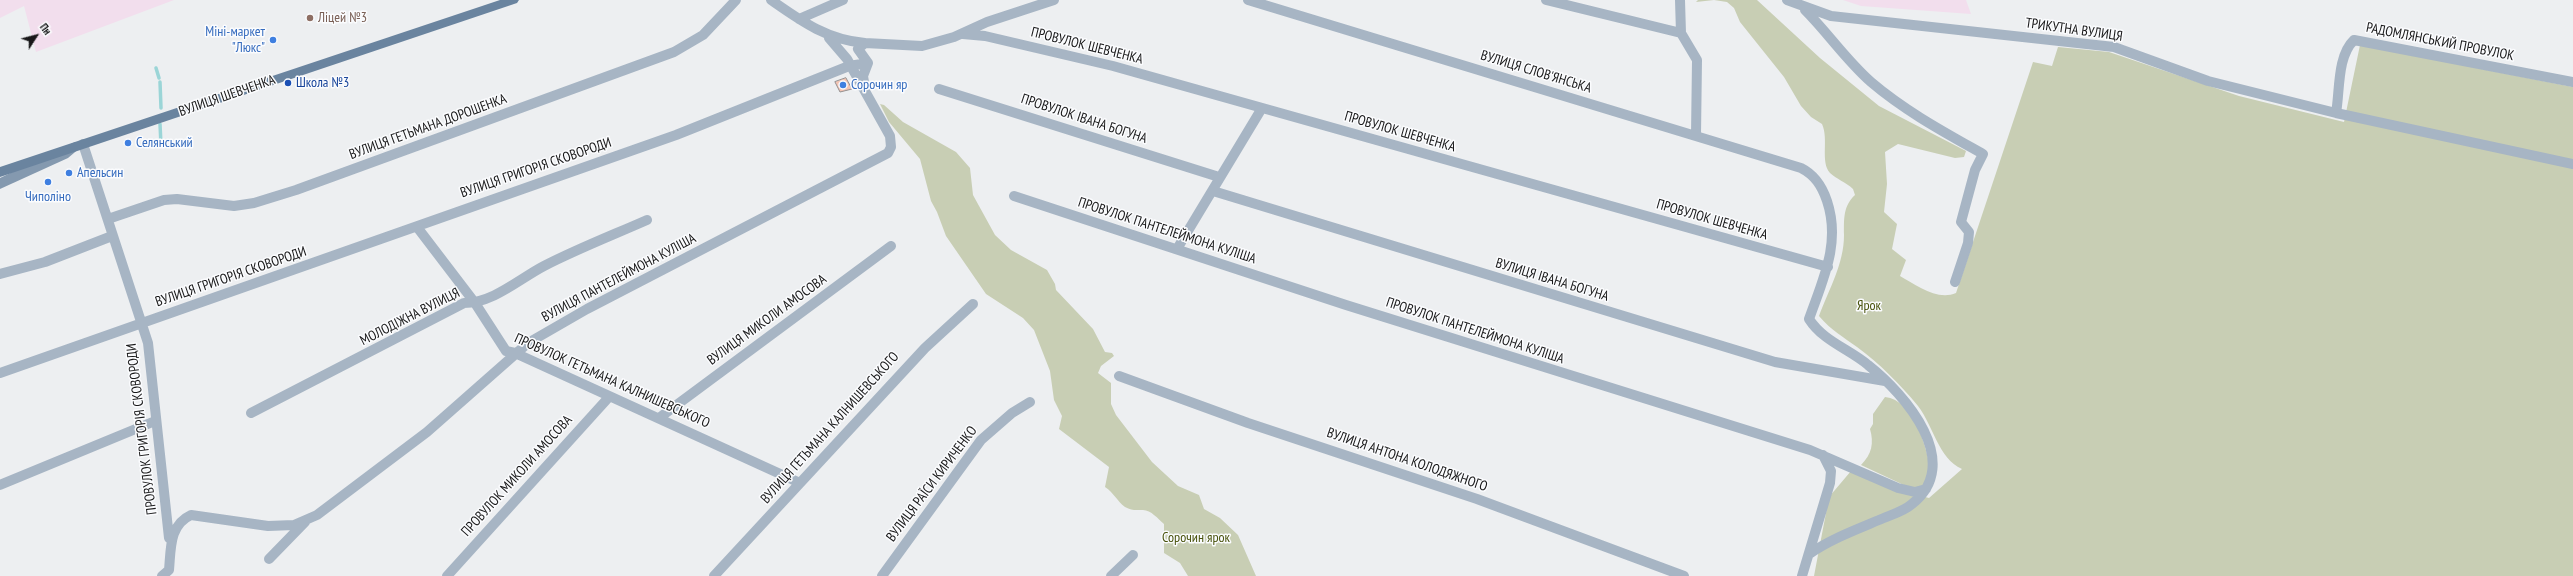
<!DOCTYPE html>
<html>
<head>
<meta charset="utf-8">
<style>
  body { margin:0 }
  #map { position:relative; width:2573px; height:576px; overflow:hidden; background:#edeff1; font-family:"PT Sans Narrow",sans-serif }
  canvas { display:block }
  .north { position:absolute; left:16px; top:16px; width:40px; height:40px; -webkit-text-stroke:3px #fbfcfe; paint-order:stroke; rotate:54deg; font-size:11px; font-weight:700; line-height:16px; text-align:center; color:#181819 }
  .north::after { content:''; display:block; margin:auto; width:14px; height:18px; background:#181819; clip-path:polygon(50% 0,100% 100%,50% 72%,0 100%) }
</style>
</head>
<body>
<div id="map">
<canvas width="2573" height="576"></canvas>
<div class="north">Пн</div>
</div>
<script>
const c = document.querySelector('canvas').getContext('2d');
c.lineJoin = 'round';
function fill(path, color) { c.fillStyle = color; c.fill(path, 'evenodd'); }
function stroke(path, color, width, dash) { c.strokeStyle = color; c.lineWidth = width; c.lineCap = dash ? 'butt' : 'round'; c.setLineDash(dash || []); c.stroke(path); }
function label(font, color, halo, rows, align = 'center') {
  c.font = font + ' "PT Sans Narrow",sans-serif'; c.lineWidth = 3; c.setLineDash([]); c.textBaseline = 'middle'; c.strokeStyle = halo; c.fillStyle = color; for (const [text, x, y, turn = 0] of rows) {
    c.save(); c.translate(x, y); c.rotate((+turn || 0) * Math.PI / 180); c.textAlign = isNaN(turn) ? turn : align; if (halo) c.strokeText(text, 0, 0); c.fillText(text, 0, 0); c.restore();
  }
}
const industrial = new Path2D(`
  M 0,0 L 174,0 L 36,52 L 24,6 L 0,18 Z
  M 1843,0 L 1966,0 L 1971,14 L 1861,6 Z`);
const green = new Path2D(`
  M 1698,0 L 1757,0 L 1820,58 L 1879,106 L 1966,151 L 1964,157 L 1955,158 L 1898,144 L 1885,152 L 1887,184 L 1884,212 L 1897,224 L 1892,249 L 1906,260 L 1900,276 C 1916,285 1937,301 1956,293 L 2033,62 L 2052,66 L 2058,47 L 2109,52 L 2239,96 L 2344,122 L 2360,45 L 2573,87 L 2573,576 L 1814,576 L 1829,497 L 1851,471 L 1894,489 L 1929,498 L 1962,469 C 1938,458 1934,427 1918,406 C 1900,384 1880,364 1857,347 C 1842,336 1832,331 1819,316 C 1829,289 1844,264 1844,235 C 1844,219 1843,206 1855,195 L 1853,189 C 1846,182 1836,179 1830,173 C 1820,162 1829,139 1822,124 L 1811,117 L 1801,106 L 1784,77 L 1740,22 L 1734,8 L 1727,2 L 1714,0 L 1696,2 Z
  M 880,104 L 884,105 L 903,122 L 956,152 L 970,168 L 973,195 L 995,235 L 1011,250 L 1047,270 L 1055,284 L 1056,290 L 1093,329 L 1105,352 L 1112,353 L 1114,356 L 1101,366 L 1098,373 L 1111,383 L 1111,404 L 1116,415 L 1152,462 L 1178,486 L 1199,495 L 1204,509 L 1220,518 L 1238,535 L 1256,576 L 1188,576 L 1180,563 L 1164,553 L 1164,524 C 1158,519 1151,510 1143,510 C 1136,510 1132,511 1125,507 C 1117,501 1114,493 1105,487 L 1109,467 L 1059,429 L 1062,416 L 1054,400 L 1050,371 L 1034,330 L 1023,318 L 986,294 L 946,236 L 937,212 L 931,201 L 920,159 L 889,122 Z
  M 1885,397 C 1914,400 1927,448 1931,472 L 1926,483 L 1917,489 L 1908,487 L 1861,465 C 1872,454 1874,443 1870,429 L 1873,424 L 1873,414 Z`);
const stream = new Path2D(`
  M 156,68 L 159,78
  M 160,82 L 161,108
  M 160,124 L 161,145`);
const building = new Path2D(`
  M 846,78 L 852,89 L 840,92 L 835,82 Z`);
const street = new Path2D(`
  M 771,0 C 801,21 827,40 865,43
  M 1248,0 L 1801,168 C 1815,175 1822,186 1827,201 C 1841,243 1823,279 1809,319 C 1823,341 1849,349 1868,365 C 1906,395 1964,463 1912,504 C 1903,512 1890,515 1879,520 C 1855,530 1831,539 1809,554
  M 1546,0 L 1681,33
  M 1680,0 L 1681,33 L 1697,60 L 1696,135
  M 1787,0 L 1831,16 L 2114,47 L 2208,81 L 2336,113 L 2573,164
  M 1805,10 C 1828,33 1846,60 1871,82 C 1905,111 1944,132 1983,154 L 1975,170 L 1961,222 L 1969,232 L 1968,243 L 1955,282
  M 799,19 L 843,0
  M 963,34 L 985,36 L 1113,66 L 1828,267
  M 865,88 L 863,76 L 868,63
  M 939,89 L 1219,177
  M 2336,113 C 2340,91 2337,56 2354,40 L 2573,82
  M 83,144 L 148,343 L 169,538
  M 1213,191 L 1775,362 L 1885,381
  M 1014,196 L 1346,305 L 1810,450 L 1898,488 L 1915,492 L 1926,489
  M 108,219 L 164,200 L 177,199 L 234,206 L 254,203 L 296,190 L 674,52 L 703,35 L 736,0
  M 417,227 L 475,303 L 506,351 L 515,353 L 800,483
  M 1177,249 L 1262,108
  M 0,274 L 45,262 L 112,236
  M 0,373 L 676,135 L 849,66 L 868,63 L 858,49 L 865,43 L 922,46 L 954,37 L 987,22 L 1054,0
  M 1119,376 L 1248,423 L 1477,499 L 1684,576
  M 251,413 L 464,303 C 493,303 519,279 544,266 C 577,249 613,235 647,220
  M 659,418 L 891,246
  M 0,485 L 155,421
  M 269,559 L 305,522
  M 162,576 L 169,570 C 171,549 169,525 191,515 L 268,526 L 294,525 L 317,515 L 427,432 L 528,343 L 587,309 L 888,153 L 891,147 L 890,136 L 847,59 L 829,38
  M 447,576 L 609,397
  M 714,576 L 925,348 L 973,304
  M 882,576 L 981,440 L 1012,413 L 1030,402
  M 1111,576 L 1133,555
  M 1802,576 L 1830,483 L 1831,471 L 1823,455`);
const secondary = new Path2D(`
  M 75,142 L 81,147 L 68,158 L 0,189 L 0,178 Z`);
const primary = new Path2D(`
  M 500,0 L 519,0 L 517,3 L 0,177 L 0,167 Z`);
const markers = [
  [310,18,4,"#8d6e63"],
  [273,40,4,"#3f7fe0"],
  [288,83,4,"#1a4fb4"],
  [843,85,4,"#3f7fe0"],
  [128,143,4,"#3f7fe0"],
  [69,173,4,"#3f7fe0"],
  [48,182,4,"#3f7fe0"]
];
const educationNames = [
  ["Ліцей №3",318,18]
];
const streetNames = [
  ["ТРИКУТНА ВУЛИЦЯ",2074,30,8],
  ["РАДОМЛЯНСЬКИЙ ПРОВУЛОК",2440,42,11],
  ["ПРОВУЛОК ШЕВЧЕНКА",1087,46,14],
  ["ВУЛИЦЯ СЛОВ'ЯНСЬКА",1536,72,17],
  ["ВУЛИЦЯ ШЕВЧЕНКА",227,96,-19],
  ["ПРОВУЛОК ІВАНА БОГУНА",1084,119,18],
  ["ВУЛИЦЯ ГЕТЬМАНА ДОРОШЕНКА",428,127,-20],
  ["ПРОВУЛОК ШЕВЧЕНКА",1400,132,16],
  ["ВУЛИЦЯ ГРИГОРІЯ СКОВОРОДИ",536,168,-19],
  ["ПРОВУЛОК ШЕВЧЕНКА",1712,220,16],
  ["ПРОВУЛОК ПАНТЕЛЕЙМОНА КУЛІША",1167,231,18],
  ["ВУЛИЦЯ ГРИГОРІЯ СКОВОРОДИ",231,277,-19],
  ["ВУЛИЦЯ ПАНТЕЛЕЙМОНА КУЛІША",619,278,-28],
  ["ВУЛИЦЯ ІВАНА БОГУНА",1552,280,17],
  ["МОЛОДІЖНА ВУЛИЦЯ",410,317,-27],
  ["ВУЛИЦЯ МИКОЛИ АМОСОВА",767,320,-36],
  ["ПРОВУЛОК ПАНТЕЛЕЙМОНА КУЛІША",1475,331,18],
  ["ПРОВУЛОК ГЕТЬМАНА КАЛНИШЕВСЬКОГО",612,381,24],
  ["ВУЛИЦЯ ГЕТЬМАНА КАЛНИШЕВСЬКОГО",830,428,-48],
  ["ПРОВУЛОК ГРИГОРІЯ СКОВОРОДИ",142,429,-97],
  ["ВУЛИЦЯ АНТОНА КОЛОДЯЖНОГО",1407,460,19],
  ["ПРОВУЛОК МИКОЛИ АМОСОВА",517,476,-48],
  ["ВУЛИЦЯ РАЇСИ КИРИЧЕНКО",932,484,-53]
];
const shopNames = [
  ["Міні-маркет",265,32,"right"],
  ["\"Люкс\"",265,48,"right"],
  ["Сорочин яр",851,85],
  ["Селянський",136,143],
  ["Апельсин",77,173],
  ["Чиполіно",48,197,"center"]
];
const transitNames = [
  ["Школа №3",296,83]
];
const parkNames = [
  ["Ярок",1869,306],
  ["Сорочин ярок",1196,538]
];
fill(industrial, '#f2deed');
fill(green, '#c8ceb4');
stroke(stream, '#9bd5d7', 3.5);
fill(building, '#f4c4b3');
stroke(building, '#939090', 1);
stroke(street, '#a7b5c4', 10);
fill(secondary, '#8499af');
fill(primary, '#6a849f');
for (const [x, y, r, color] of markers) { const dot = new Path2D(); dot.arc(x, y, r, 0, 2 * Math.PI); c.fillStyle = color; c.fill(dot); stroke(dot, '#fbfcfe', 1.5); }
label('14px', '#785e54', '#fbfcfe', educationNames, 'left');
label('14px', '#181819', '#fbfcfe', streetNames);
label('14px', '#366cbe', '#fbfcfe', shopNames, 'left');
label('14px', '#164399', '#fbfcfe', transitNames, 'left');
label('14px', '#49530d', '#fbfcfe', parkNames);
</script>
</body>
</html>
